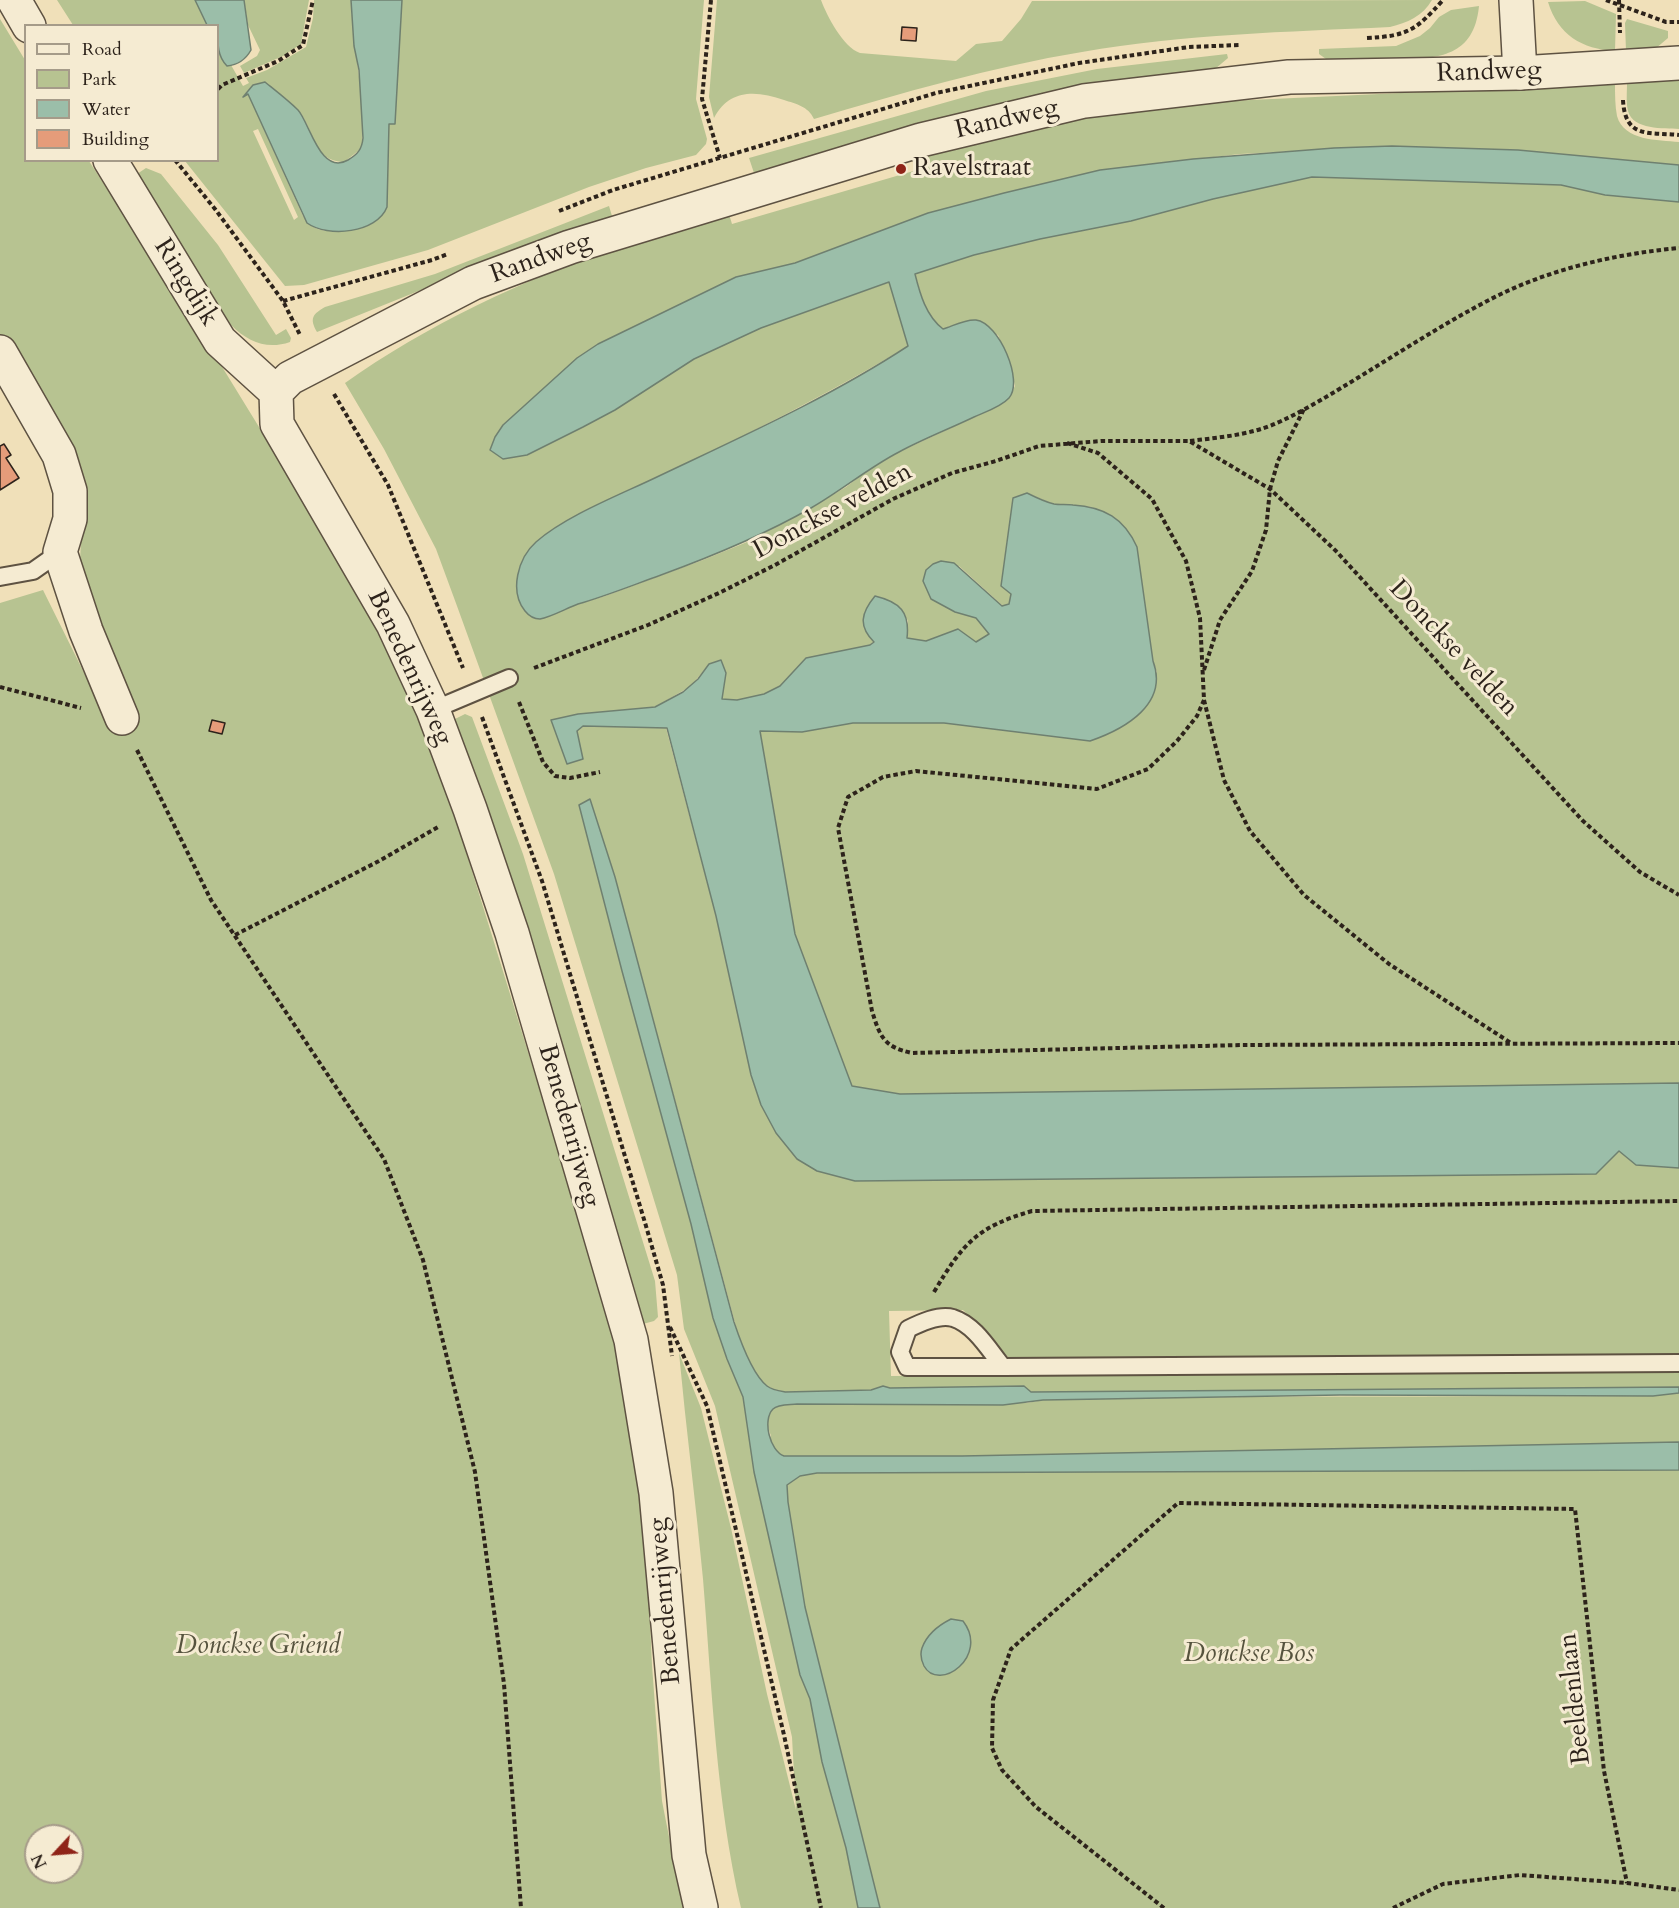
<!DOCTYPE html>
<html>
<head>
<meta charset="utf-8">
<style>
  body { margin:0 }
  #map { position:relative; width:1679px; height:1908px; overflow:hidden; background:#f0e0b9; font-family:Cardo,serif }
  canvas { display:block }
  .legend { position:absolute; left:24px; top:24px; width:195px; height:138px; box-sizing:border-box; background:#f5ebd2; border:2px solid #a59b89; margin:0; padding:8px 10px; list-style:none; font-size:18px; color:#2d231b }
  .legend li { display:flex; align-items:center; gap:12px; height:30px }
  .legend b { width:30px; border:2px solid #a59b89 }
  .north { position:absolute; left:24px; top:1824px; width:60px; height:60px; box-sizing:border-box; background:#f5ebd2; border:2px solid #a59b89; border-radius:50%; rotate:244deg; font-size:16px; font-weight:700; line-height:24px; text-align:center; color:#2d231b }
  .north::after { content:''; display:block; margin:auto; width:21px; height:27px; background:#8f2418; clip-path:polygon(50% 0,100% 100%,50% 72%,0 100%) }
</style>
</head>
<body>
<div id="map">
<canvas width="1679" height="1908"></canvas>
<ul class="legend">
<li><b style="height:8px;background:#f5ebd2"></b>Road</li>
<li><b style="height:16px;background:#b7c391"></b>Park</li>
<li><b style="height:16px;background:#9bbea9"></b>Water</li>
<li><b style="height:16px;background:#e59c7a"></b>Building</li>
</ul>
<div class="north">N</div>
</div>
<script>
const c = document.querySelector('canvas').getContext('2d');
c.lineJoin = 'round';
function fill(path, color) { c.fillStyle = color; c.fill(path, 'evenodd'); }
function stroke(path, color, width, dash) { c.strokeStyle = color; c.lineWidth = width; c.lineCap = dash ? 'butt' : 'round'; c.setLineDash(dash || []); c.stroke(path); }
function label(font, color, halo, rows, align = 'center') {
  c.font = font + ' Cardo,serif'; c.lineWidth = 6; c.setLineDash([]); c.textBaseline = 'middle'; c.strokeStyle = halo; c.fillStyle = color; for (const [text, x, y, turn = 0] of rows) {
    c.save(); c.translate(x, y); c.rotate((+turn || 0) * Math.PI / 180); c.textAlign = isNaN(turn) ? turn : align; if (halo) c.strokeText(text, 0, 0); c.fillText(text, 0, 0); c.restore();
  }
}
const green = new Path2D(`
  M 57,0 L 195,0 L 207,25 L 73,25 Z
  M 244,0 L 309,0 L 301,44 L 283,56 L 244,73 L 240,66 L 257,56 L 260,50 L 248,25 Z
  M 314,0 L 351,0 C 353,49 366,99 362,148 L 344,162 C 311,161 316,130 298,110 C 289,100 276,91 265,82 L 253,85 L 243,96 L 248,94 L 303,216 C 314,234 330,232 349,230 C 366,227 379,224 387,207 L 389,123 L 395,123 L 402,0 L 704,0 L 696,99 L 707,139 L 706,144 L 696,155 L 646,168 L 589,187 L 428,250 L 304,285 L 285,286 L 185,161 L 218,160 L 218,50 L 227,66 L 231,65 L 243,86 L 249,83 L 246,78 L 267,70 L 306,47 L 313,18 ZM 258,129 L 298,217 L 294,220 L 253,131 Z
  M 717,0 L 821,0 C 827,16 843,47 860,53 L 956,61 L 976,44 L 1002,41 L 1021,19 L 1032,1 L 1432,0 C 1423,16 1407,23 1390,27 C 1287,32 1184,34 1082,52 C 991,67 902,93 814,119 C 808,106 796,104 784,100 C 757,91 730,88 714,118 L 709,97 Z
  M 1585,1 L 1616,14 L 1615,51 C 1582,49 1558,35 1548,2 Z
  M 1479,6 C 1474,57 1439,58 1398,60 C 1376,61 1355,62 1333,64 L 1319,54 L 1319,49 L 1396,46 L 1420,36 L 1430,28 L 1439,17 L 1451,10 Z
  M 0,19 L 25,60 L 26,160 L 89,161 L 224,370 L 329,541 L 379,629 L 409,693 L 446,787 L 614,1330 L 643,1468 L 652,1665 L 662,1801 L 683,1908 L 0,1908 L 0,603 L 43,590 L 95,695 L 79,582 L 81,540 L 81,481 L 0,342 ZM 36,1836 L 72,1836 L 72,1872 L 36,1872 Z
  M 1627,19 L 1668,31 L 1668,38 L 1655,49 L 1626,51 L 1625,23 Z
  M 1227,54 L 1228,58 L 1215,69 C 1168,74 1121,78 1075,87 C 966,108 860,141 754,173 L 749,158 L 986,91 L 1097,69 Z
  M 1679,80 L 1679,129 C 1664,128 1633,130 1628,111 C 1626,103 1627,92 1627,83 Z
  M 1615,83 C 1615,94 1615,106 1617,116 C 1624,141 1658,140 1679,142 L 1679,165 L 1518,150 L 1392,146 L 1240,154 L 1100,170 L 928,213 L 795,263 L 736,277 L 539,394 L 503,425 L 615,410 L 694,359 L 761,328 L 890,282 L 908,346 C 801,411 687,463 575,517 L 541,619 L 562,609 L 605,596 L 703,560 L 747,542 L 809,509 L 846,487 L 868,470 L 899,452 L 994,408 L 1009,398 L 1015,386 L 1011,368 L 998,335 L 962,322 L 943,329 C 924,315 922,295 915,274 L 974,255 L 1040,239 L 1131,221 L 1213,199 L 1312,177 L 1562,185 L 1605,195 L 1679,202 L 1679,1083 L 900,1094 L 852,1086 L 795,934 L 760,730 L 802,732 L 853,723 L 944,723 L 1090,741 L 1157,672 L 1092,507 L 1053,504 L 1027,493 L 1013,498 L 1001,585 L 1011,594 L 1010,604 L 1003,606 L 959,566 L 926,570 L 923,581 L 931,599 L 955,612 L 976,618 L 989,634 L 976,642 L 958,629 L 926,641 L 907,638 L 908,621 L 900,607 L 865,611 C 862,623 864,633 874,641 L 870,645 L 806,658 L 780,686 L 764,694 L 737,700 L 721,699 L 726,673 L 709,664 L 691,686 L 655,707 L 578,714 L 552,720 L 576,731 L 583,726 L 666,728 L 716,916 L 751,1075 L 761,1105 L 776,1133 L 797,1159 L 817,1171 L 855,1181 L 1596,1174 L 1619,1150 L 1636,1165 L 1679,1168 L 1679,1354 L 1011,1360 L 963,1310 L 889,1311 L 891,1376 L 1473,1373 L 1679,1370 L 1679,1387 L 1031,1392 L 1024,1386 L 890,1388 L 883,1386 L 871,1390 L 785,1392 C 779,1391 772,1390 767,1386 C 753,1374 744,1350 738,1334 L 615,877 L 590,799 L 579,805 L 622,971 L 691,1224 L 713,1318 L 727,1359 L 743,1397 L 754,1472 L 771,1436 L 767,1424 L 768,1403 L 1027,1403 L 1043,1400 C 1247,1395 1450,1397 1653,1396 L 1679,1393 L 1679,1908 L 741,1908 C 716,1800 712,1689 703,1579 C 696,1504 686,1429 679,1353 L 701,1408 L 731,1528 L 767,1694 L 796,1810 L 792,1737 L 715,1406 L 684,1329 L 677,1275 L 554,874 L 457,606 L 436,549 L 384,449 L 345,383 C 425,326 526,278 619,247 C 655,235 692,225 729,214 L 732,224 L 917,170 L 914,159 L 982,140 L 1046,125 L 1133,111 L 1208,102 Z
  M 146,168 L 161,174 L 218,245 L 276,335 L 286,329 L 291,338 L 290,342 C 267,350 248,342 231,325 L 137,174 Z
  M 609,206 L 612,216 L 530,246 L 317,332 C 309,318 313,314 325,307 L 435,274 Z
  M 465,714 L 472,717 L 523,854 L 655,1281 L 658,1317 L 654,1321 L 643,1324 L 624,1254 L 496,836 L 475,774 L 453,720 Z`);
const water = new Path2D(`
  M 195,0 L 244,0 L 251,50 C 246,59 237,65 227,66 C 216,55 218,40 218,26 L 207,25 Z
  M 351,0 L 402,0 L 395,124 L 389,124 L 387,207 C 377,233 328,238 307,223 L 248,94 L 243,97 L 253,85 L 265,82 C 276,91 288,100 298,110 C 310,123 320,176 348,160 C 358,154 362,149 363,138 L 359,70 L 354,46 Z
  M 1392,146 L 1518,150 L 1679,165 L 1679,202 L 1605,195 L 1561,185 L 1312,177 L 1213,199 L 1131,221 L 1040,239 L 974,255 L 915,274 C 920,294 926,316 943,329 C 953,326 965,319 976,320 C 999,323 1024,381 1009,398 C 1001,407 985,412 974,417 C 949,429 923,439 899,452 C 868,468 841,491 811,508 C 762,536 713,556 661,575 C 633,585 606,596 578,604 C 567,608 551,617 540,619 C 534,619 529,616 525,611 C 509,591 518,558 536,542 C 567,515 622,494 659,476 C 743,436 830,397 908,346 L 889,282 L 761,328 L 694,359 L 615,410 L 583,427 L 527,455 L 503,459 L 490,450 L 495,437 L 503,425 L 577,358 L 598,344 L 736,277 L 795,263 L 928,213 L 1004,193 L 1100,170 L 1193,159 L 1334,148 Z
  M 1027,493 C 1035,497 1045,502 1054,504 C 1060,505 1067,504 1073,505 C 1104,507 1124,518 1137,547 L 1153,661 C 1169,704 1125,729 1090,741 L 944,723 L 853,723 L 802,732 L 760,731 L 795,934 L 852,1086 L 900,1094 L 1679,1083 L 1679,1168 L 1636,1165 L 1619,1151 L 1596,1174 L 855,1181 L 817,1171 L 797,1159 L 776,1133 L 761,1105 L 751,1075 L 716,916 L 667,728 L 583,726 L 577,731 L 583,759 L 567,764 L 551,720 L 578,714 L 655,707 L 683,692 L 698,679 L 709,664 L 721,660 L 726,673 L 722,699 L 737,700 L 764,694 L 780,686 L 806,658 L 870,645 L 874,642 C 858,626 861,613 875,596 C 900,602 910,612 907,638 L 926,641 L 958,629 L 976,642 L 989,634 L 976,618 L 955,612 L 931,599 L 923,581 L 926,570 L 933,564 L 941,561 L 954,563 L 1002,606 L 1009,604 L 1011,594 L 1001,586 L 1013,498 Z
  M 590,799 L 615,877 L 734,1322 C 740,1340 752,1374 767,1386 C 772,1390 779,1391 785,1392 L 871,1390 L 883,1386 L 890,1388 L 1024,1386 L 1031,1392 L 1679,1387 L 1679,1393 L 1653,1396 L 1340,1395 L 1043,1400 L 1003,1405 L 797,1404 C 790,1405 778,1404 773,1409 C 762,1420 770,1451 784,1456 L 962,1456 L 1679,1442 L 1679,1470 L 817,1473 L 800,1476 L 787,1485 L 788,1502 L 805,1607 L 880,1908 L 858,1908 L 846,1848 L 822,1762 L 810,1699 L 800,1675 L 781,1591 L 754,1472 L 743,1397 L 727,1359 L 713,1318 L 691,1224 L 622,971 L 579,805 Z
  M 951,1619 L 963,1621 C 990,1656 939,1693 924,1666 C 921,1660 920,1654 922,1648 C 927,1634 939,1625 951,1619 Z`);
const building = new Path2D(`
  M 902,27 L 917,28 L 916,41 L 901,40 Z
  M 4,444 L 11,455 L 6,458 L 19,478 L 0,490 L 0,446 Z
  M 212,720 L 225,723 L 222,734 L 209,731 Z`);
const path = new Path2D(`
  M 711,0 L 702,99 L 720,158
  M 1606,0 L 1666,22 L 1679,22
  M 1619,0 L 1620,33
  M 1367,38 C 1408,36 1416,30 1443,0
  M 218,89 L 222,85 L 278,61 L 303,45 L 313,0
  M 1623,100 C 1625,139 1649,132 1679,135
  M 175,160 L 215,209 L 283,301 L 300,335
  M 559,211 L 613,190 L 936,93 L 1079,63 L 1189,47 L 1240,45
  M 283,301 L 432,260 L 448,254
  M 334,394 L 388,485 L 463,668
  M 1190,441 C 1214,438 1238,436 1261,429 C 1287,421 1323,399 1346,385 C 1394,356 1441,325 1491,299 C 1549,269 1615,254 1679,248
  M 1067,443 L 1098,453 L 1152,499 L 1186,561 L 1200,618 L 1204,700 L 1197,716 L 1177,741 L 1148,769 L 1097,789 L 916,771 L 883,777 L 848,797 L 838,828 L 872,1011 C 880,1037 884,1047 912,1053 L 1242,1045 L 1679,1043
  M 534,668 L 648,625 L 719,593 L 775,565 L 893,499 L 952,473 L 996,461 L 1039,446 L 1101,441 L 1189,441 L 1270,489 L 1336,551 L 1582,820 L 1640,872 L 1679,895
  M 1204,670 L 1220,620 L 1252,571 L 1266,530 L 1270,489 L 1278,461 L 1304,409
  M 0,687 L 81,708
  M 1204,700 L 1224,780 L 1250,831 L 1304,895 L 1389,964 L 1511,1043
  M 519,702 L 543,762 L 555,776 L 570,778 L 600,772
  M 482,717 L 542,881 L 646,1226 L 663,1285 L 672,1356
  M 137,750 L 211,900 L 384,1159 L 423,1260 L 475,1472 L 504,1684 L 521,1908
  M 235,935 L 379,861 L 440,826
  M 934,1292 C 963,1243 977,1227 1032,1211 L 1679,1201
  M 670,1327 L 707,1406 L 784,1735 L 821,1908
  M 1164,1908 L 1036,1807 L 1002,1770 L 992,1748 L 993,1700 L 1011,1649 L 1178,1503 L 1575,1509 L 1604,1771 L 1627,1883
  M 1393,1908 L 1443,1884 L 1520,1875 L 1627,1883 L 1679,1890`);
const service = new Path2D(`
  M 0,577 L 33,571 L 60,552
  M 433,710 L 509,678
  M 1003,1367 C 989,1350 975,1325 953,1318 C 939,1314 920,1323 908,1329 L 900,1352 L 907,1367 L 1003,1367 L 1679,1363`);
const minor = new Path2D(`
  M 1516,0 L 1520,73
  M 0,352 L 59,455 L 70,491 L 70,519 L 60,552 L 86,631 L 122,718`);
const tertiary = new Path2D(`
  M 14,0 L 29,26
  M 110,160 L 220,341 L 276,392
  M 276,392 L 277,424 L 393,624 L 433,710 L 470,809 L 512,933 L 631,1340 L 656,1493 L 689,1855 L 701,1908
  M 276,392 L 290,378 L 473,283 L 570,247 L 921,140 L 1084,101 L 1289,77 L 1520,73 L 1679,63`);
const markers = [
  [901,169,6,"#8f2418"]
];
const streetNames = [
  ["Randweg",1489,73,-2],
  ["Randweg",1007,120,-13],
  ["Randweg",541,259,-20],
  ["Ringdijk",185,283,58],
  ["Donckse velden",833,512,-28],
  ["Donckse velden",1453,649,47],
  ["Benedenrijweg",409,668,65],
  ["Benedenrijweg",568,1126,74],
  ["Benedenrijweg",666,1601,-95],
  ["Beeldenlaan",1576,1699,-96]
];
const poiNames = [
  ["Ravelstraat",913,169]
];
const parkNames = [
  ["Donckse Griend",258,1647],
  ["Donckse Bos",1249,1655]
];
fill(green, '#b7c391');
fill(water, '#9bbea9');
stroke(water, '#6f8070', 1.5);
fill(building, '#e59c7a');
stroke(building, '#2d231b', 1.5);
stroke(service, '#5e5242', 20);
stroke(minor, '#5e5242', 36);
stroke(tertiary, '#5e5242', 36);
stroke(path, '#2d231b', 4, [4.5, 3]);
stroke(service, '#f5ebd2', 16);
stroke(minor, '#f5ebd2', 33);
stroke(tertiary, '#f5ebd2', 33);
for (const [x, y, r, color] of markers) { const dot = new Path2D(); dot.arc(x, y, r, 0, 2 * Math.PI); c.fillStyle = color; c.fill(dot); stroke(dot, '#f5ebd2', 2); }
label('26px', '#2d231b', '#f5ebd2', streetNames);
label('26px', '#2d231b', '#f5ebd2', poiNames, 'left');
label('italic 26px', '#56533e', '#f5ebd2', parkNames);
</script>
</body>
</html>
